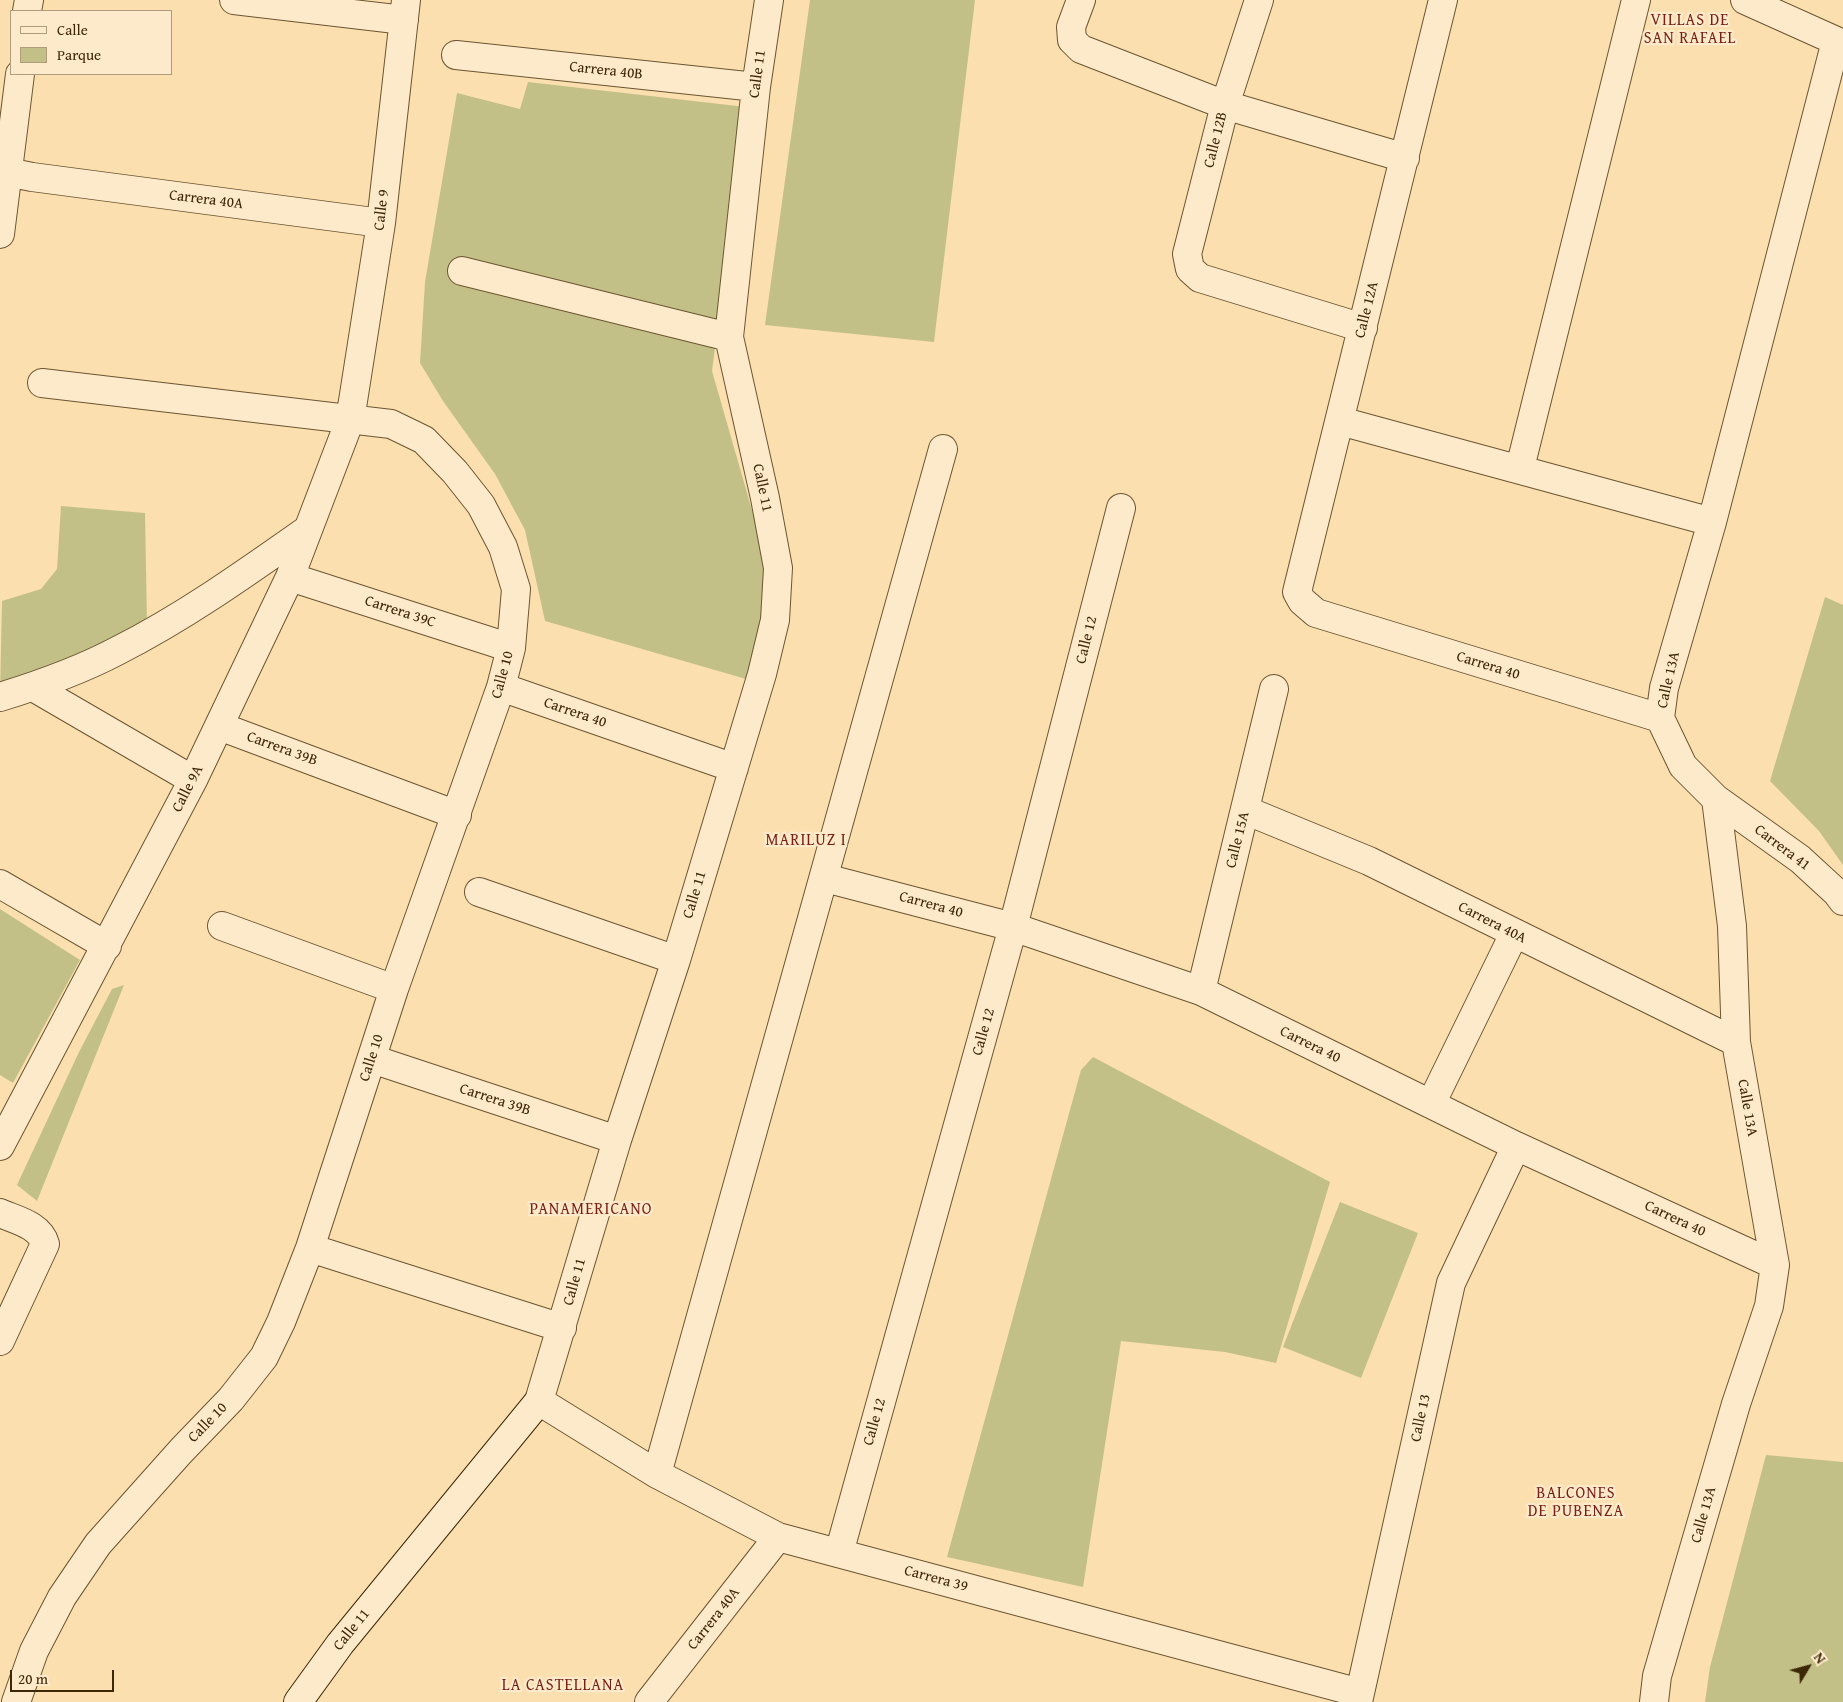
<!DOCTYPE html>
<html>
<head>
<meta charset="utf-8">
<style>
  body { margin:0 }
  #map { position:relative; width:1843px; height:1702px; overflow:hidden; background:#fbdfaf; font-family:"Gentium Book Plus",serif }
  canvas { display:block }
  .legend { position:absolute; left:10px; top:10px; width:162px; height:65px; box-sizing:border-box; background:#fceacb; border:1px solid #af9c7d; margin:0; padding:6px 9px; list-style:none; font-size:15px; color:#3c2707 }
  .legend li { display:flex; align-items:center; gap:10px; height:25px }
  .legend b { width:25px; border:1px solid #af9c7d }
  .north { position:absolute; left:1783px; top:1642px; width:50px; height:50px; -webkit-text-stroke:4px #fceacb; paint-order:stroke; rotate:53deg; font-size:14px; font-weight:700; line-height:20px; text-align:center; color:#3c2707 }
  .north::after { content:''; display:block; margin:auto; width:18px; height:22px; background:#3c2707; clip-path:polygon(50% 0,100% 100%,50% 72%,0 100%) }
  .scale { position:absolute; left:10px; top:1670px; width:104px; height:22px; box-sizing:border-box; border:2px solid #3c2707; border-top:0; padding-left:6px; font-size:15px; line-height:18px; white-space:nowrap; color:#3c2707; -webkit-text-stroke:4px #fceacb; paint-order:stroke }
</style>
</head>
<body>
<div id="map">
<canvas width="1843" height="1702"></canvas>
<ul class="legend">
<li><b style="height:6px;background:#fceacb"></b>Calle</li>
<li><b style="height:14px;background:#c3c087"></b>Parque</li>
</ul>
<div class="north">N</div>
<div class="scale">20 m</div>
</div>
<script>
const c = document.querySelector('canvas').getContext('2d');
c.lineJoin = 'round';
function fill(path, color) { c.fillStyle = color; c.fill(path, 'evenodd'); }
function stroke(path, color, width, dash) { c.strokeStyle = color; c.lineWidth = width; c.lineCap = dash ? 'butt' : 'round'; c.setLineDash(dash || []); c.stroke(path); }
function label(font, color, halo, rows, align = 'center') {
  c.font = font + ' "Gentium Book Plus",serif'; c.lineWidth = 4.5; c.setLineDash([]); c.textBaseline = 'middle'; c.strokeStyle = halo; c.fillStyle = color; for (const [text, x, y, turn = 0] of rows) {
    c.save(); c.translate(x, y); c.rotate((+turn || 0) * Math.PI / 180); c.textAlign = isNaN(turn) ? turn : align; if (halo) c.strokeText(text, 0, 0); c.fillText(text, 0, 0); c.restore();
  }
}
const green = new Path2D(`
  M 810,0 L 975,0 L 934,342 L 765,325 Z
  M 528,82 L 746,107 L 712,371 L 764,552 L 764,636 L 753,681 L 545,621 L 525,530 L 495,474 L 443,401 L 420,363 L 425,282 L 457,93 L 520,109 Z
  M 61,506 L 145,513 L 147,625 L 0,696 L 2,601 L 41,589 L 57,569 Z
  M 1825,597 L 1843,605 L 1843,865 L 1819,831 L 1770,781 Z
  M 0,909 L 80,960 L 13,1083 L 0,1075 Z
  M 124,985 L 37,1201 L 17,1185 L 79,1052 L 112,989 Z
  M 1093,1057 L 1330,1182 L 1276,1363 L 1225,1352 L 1121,1341 L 1083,1587 L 947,1557 L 1081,1070 Z
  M 1340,1202 L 1418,1233 L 1361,1378 L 1283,1347 Z
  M 1766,1455 L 1843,1462 L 1843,1702 L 1705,1702 L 1710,1667 Z`);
const street = new Path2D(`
  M 234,0 L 404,20
  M 769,0 L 756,87 L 729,337 L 765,498 L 778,568 L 775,620 L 762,674 L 676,960 L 617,1140 L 539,1401 L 657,1474 L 778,1537 L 1360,1693
  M 1081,0 L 1071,27 L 1072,40 L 1081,49 L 1225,105 L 1405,158
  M 1259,0 L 1225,105 L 1187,254 L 1190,269 L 1200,278 L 1363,328
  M 1443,0 L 1297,592 L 1302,601 L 1316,613 L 1660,718
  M 1745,0 L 1843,44
  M 27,11 L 29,0
  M 1836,41 L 1712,522 L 1664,688 L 1660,718 L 1683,766 L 1716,799 L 1800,859 L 1837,893 L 1843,901
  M 456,55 L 756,87
  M 7,172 L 32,177 L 381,223
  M 0,234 L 20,74
  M 462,271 L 729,337
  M 1340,421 L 1712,522
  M 1520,468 L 1636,0
  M 290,577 L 511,648
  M 33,687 L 193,780
  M 501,687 L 734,768
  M 0,697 C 39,685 81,670 117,651 C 184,617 246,573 307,530
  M 219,726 L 457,815
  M 1245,810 L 1369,861 L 1736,1042
  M 825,878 L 1013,927 L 1201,991 L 1516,1146 L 1775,1265
  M 0,884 L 107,946
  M 479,892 L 676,960
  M 222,926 L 394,989
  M 1201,991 L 1274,689
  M 372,1059 L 617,1140
  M 1431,1104 L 1514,934
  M 0,1146 L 193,780 L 290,577 L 350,420 L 381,223 L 406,0
  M 0,1213 C 16,1220 40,1225 45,1244 L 0,1341
  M 310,1248 L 562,1328
  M 657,1474 L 943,449
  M 839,1553 L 1013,927 L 1121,508
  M 16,1702 L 34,1651 L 62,1597 L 98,1544 L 181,1451 L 231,1399 L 264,1357 L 281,1322 L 310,1248 L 394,989 L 501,687 L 511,648 L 516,589 L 503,547 L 481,505 L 455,472 L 424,440 L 391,424 L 42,383
  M 649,1702 L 778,1537
  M 1358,1702 L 1451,1283 L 1516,1146
  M 1654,1702 L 1657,1676 L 1736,1404 L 1769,1306 L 1775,1265 L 1736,1042 L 1732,926 L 1716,799`);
const secondary = new Path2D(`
  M 298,1702 L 340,1644 L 539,1401`);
const streetNames = [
  ["Carrera 40B",606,71,6],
  ["Calle 11",758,74,-82],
  ["Calle 12B",1216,140,-76],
  ["Carrera 40A",206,200,7],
  ["Calle 9",382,210,-83],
  ["Calle 12A",1367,310,-76],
  ["Calle 11",762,488,78],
  ["Carrera 39C",400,612,18],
  ["Calle 12",1087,640,-76],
  ["Carrera 40",1488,666,17],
  ["Calle 10",503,675,-75],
  ["Calle 13A",1669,680,-77],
  ["Carrera 40",575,713,19],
  ["Carrera 39B",282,749,20],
  ["Calle 9A",188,789,-63],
  ["Calle 15A",1238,840,-76],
  ["Carrera 41",1782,848,37],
  ["Calle 11",695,895,-73],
  ["Carrera 40",931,905,15],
  ["Carrera 40A",1492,923,27],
  ["Calle 12",984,1032,-74],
  ["Carrera 40",1310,1045,26],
  ["Calle 10",372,1058,-72],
  ["Carrera 39B",495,1100,18],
  ["Calle 13A",1747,1108,80],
  ["Carrera 40",1675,1219,25],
  ["Calle 11",575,1282,-74],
  ["Calle 13",1421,1418,-78],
  ["Calle 12",875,1422,-74],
  ["Calle 10",208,1423,-46],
  ["Calle 13A",1704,1515,-74],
  ["Carrera 39",936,1579,15],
  ["Carrera 40A",714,1619,-52],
  ["Calle 11",352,1630,-51]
];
const neighbourhoodNames = [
  ["VILLAS DE",1690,21],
  ["SAN RAFAEL",1690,39],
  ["MARILUZ I",806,841],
  ["PANAMERICANO",591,1210],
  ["BALCONES",1576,1494],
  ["DE PUBENZA",1576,1512],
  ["LA CASTELLANA",563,1686]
];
fill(green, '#c3c087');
stroke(street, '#6c5531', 30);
stroke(secondary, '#3c2707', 30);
stroke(street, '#fceacb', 28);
stroke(secondary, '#fceacb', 28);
label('15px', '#3c2707', '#fceacb', streetNames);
c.letterSpacing = '1px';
label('16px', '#7a1f14', '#fceacb', neighbourhoodNames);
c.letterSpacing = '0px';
</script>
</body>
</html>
